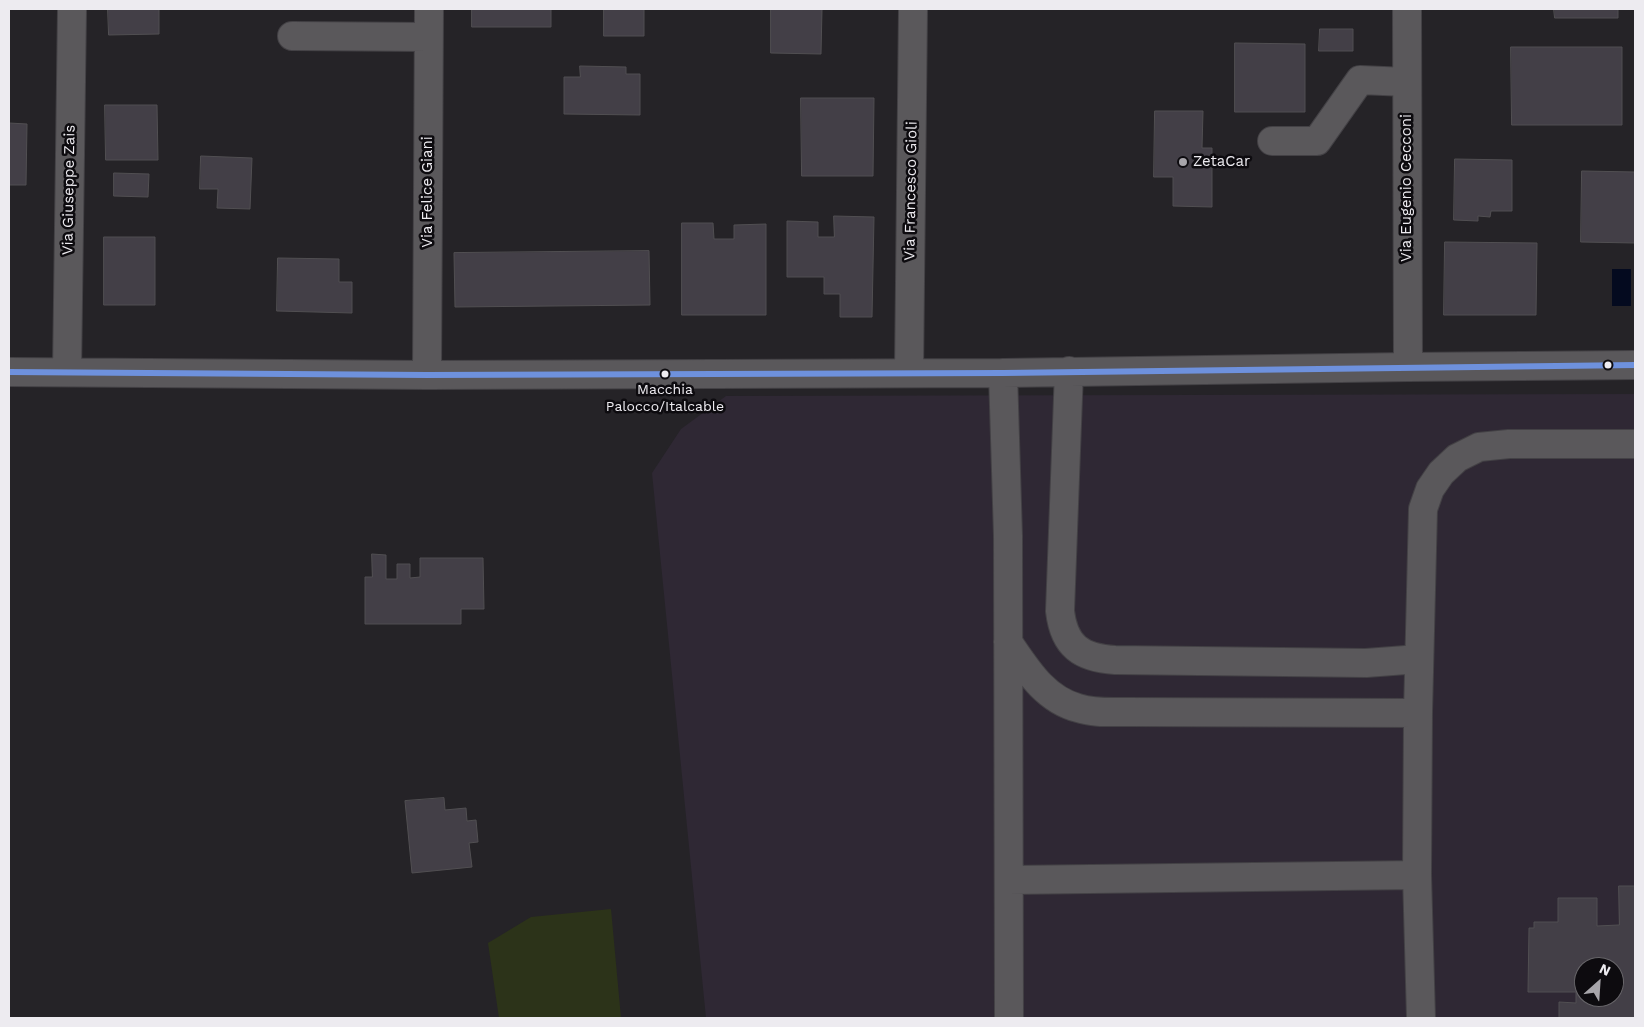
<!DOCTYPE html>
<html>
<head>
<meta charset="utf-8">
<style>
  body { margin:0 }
  #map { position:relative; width:1644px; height:1027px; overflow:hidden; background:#252327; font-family:"Work Sans",sans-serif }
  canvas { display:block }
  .frame { position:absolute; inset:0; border:10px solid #edebf0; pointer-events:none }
  .north { position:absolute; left:1574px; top:957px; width:50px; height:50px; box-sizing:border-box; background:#0d0b0f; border:1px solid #676569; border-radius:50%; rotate:26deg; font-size:14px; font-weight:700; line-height:20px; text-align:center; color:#edebf0 }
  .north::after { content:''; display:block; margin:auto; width:18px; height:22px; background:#a7a5aa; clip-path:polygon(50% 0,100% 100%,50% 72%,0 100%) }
</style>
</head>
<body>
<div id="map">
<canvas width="1644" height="1027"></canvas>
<div class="frame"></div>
<div class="north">N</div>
</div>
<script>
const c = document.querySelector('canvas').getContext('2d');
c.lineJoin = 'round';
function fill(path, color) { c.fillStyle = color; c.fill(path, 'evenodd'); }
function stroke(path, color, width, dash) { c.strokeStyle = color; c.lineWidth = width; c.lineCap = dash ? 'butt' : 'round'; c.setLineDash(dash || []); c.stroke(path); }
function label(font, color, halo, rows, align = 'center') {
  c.font = font + ' "Work Sans",sans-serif'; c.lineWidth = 5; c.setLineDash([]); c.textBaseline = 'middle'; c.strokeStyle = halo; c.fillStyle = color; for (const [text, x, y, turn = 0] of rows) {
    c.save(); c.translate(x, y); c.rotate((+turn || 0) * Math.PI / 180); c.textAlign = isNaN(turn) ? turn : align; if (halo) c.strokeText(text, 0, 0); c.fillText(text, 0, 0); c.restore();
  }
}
const built = new Path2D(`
  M 1635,394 L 1635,1018 L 706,1018 L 652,473 L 681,429 L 726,396 ZM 1584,967 L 1614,967 L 1614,997 L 1584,997 Z`);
const green = new Path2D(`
  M 611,909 L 621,1018 L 499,1018 L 488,943 L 531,917 Z`);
const water = new Path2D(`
  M 1612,269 L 1631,269 L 1631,306 L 1612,306 Z`);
const building = new Path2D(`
  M 108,9 L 159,9 L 159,34 L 109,35 Z
  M 472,9 L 551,9 L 551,27 L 472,27 Z
  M 604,9 L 644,9 L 644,36 L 604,36 Z
  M 771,9 L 822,9 L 821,54 L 771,53 Z
  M 1554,9 L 1618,9 L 1618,18 L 1555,18 Z
  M 1320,29 L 1353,29 L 1353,51 L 1319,51 Z
  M 1235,43 L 1305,44 L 1305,112 L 1235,112 Z
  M 1511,47 L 1622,47 L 1622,125 L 1512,125 Z
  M 580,66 L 626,67 L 626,74 L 640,74 L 640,115 L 564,114 L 564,77 L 580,77 Z
  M 801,98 L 874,98 L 873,176 L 802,176 Z
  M 105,105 L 157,105 L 158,160 L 106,160 Z
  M 1155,111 L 1203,111 L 1202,148 L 1212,148 L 1212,207 L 1173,206 L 1173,177 L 1154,177 Z
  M 9,123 L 27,124 L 26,185 L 9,185 Z
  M 201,156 L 252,158 L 250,209 L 217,208 L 218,189 L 200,189 Z
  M 1455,159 L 1512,160 L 1512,211 L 1491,211 L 1490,217 L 1478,216 L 1478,221 L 1454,220 Z
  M 1582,171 L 1635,172 L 1635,243 L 1581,242 Z
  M 114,173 L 149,174 L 148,197 L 114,196 Z
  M 834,216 L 874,217 L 872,317 L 840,317 L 840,294 L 824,294 L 824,277 L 787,277 L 787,221 L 818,222 L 818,237 L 834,237 Z
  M 682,223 L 713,223 L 714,239 L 734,239 L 734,225 L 766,224 L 766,315 L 682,315 Z
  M 104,237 L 155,237 L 155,305 L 104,305 Z
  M 1445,242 L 1537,243 L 1536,315 L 1444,315 Z
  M 649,251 L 650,305 L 455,307 L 454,253 Z
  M 278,258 L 339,259 L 339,282 L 352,282 L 352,313 L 277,311 Z
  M 372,554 L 386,555 L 386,579 L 397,579 L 397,564 L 410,564 L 410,578 L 420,577 L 420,558 L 483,558 L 484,609 L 461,609 L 461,624 L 365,624 L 365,577 L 372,577 Z
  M 444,798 L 445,810 L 466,808 L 467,821 L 476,820 L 478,842 L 469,843 L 472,867 L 412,873 L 405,801 Z
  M 1619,886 L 1635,886 L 1635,1018 L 1559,1018 L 1559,1002 L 1576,1003 L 1576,992 L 1528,992 L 1529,928 L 1534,928 L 1534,922 L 1558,922 L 1558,898 L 1597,898 L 1597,926 L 1619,925 ZM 1584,967 L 1614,967 L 1614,997 L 1584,997 Z`);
const minor = new Path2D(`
  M 1407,9 L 1408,367
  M 292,36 L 428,37
  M 1272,141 L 1317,141 L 1360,80 L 1407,82
  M 1069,371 L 1060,611 C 1064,646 1081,658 1115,660 L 1366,663 L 1419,659
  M 9,372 L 427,375 L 1003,373 L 1408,367 L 1635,365
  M 67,372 L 72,9
  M 909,373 L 913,9
  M 1003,373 L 1008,536 L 1009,1018
  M 427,375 L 429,9
  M 1008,642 C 1026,668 1044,699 1078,708 C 1093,713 1109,712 1125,712 L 1418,713
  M 1009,880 L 1417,875
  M 1421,1018 L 1417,875 L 1418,713 L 1423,509 L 1430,489 L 1441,473 L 1457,458 L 1479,447 L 1509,444 L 1635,444`);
const bus1 = new Path2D(`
  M 9,372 L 427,375 L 1003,373 L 1635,365`);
const markers = [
  [1183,162,5,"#a7a5aa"],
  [1608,365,4.5,"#edebf0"],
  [665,374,4.5,"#edebf0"]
];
const busNames = [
  ["Macchia",665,390],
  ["Palocco/Italcable",665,407]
];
const poiNames = [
  ["ZetaCar",1193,162]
];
const streetNames = [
  ["Via Eugenio Cecconi",1407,188,-90],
  ["Via Giuseppe Zais",69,190,-89],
  ["Via Francesco Gioli",911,191,-89],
  ["Via Felice Giani",428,192,-90]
];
fill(built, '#2f2834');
fill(green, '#2c3319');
fill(water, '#040a1f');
fill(building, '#433f47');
stroke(building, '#514f52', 1);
stroke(minor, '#434145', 30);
stroke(minor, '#5a585b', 28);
stroke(bus1, '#6e91dd', 6);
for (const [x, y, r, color] of markers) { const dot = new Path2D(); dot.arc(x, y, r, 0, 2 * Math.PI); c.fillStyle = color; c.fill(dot); stroke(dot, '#0d0b0f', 2); }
label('14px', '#edebf0', '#0d0b0f', busNames);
label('15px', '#edebf0', '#0d0b0f', poiNames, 'left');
label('15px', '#edebf0', '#0d0b0f', streetNames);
</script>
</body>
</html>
